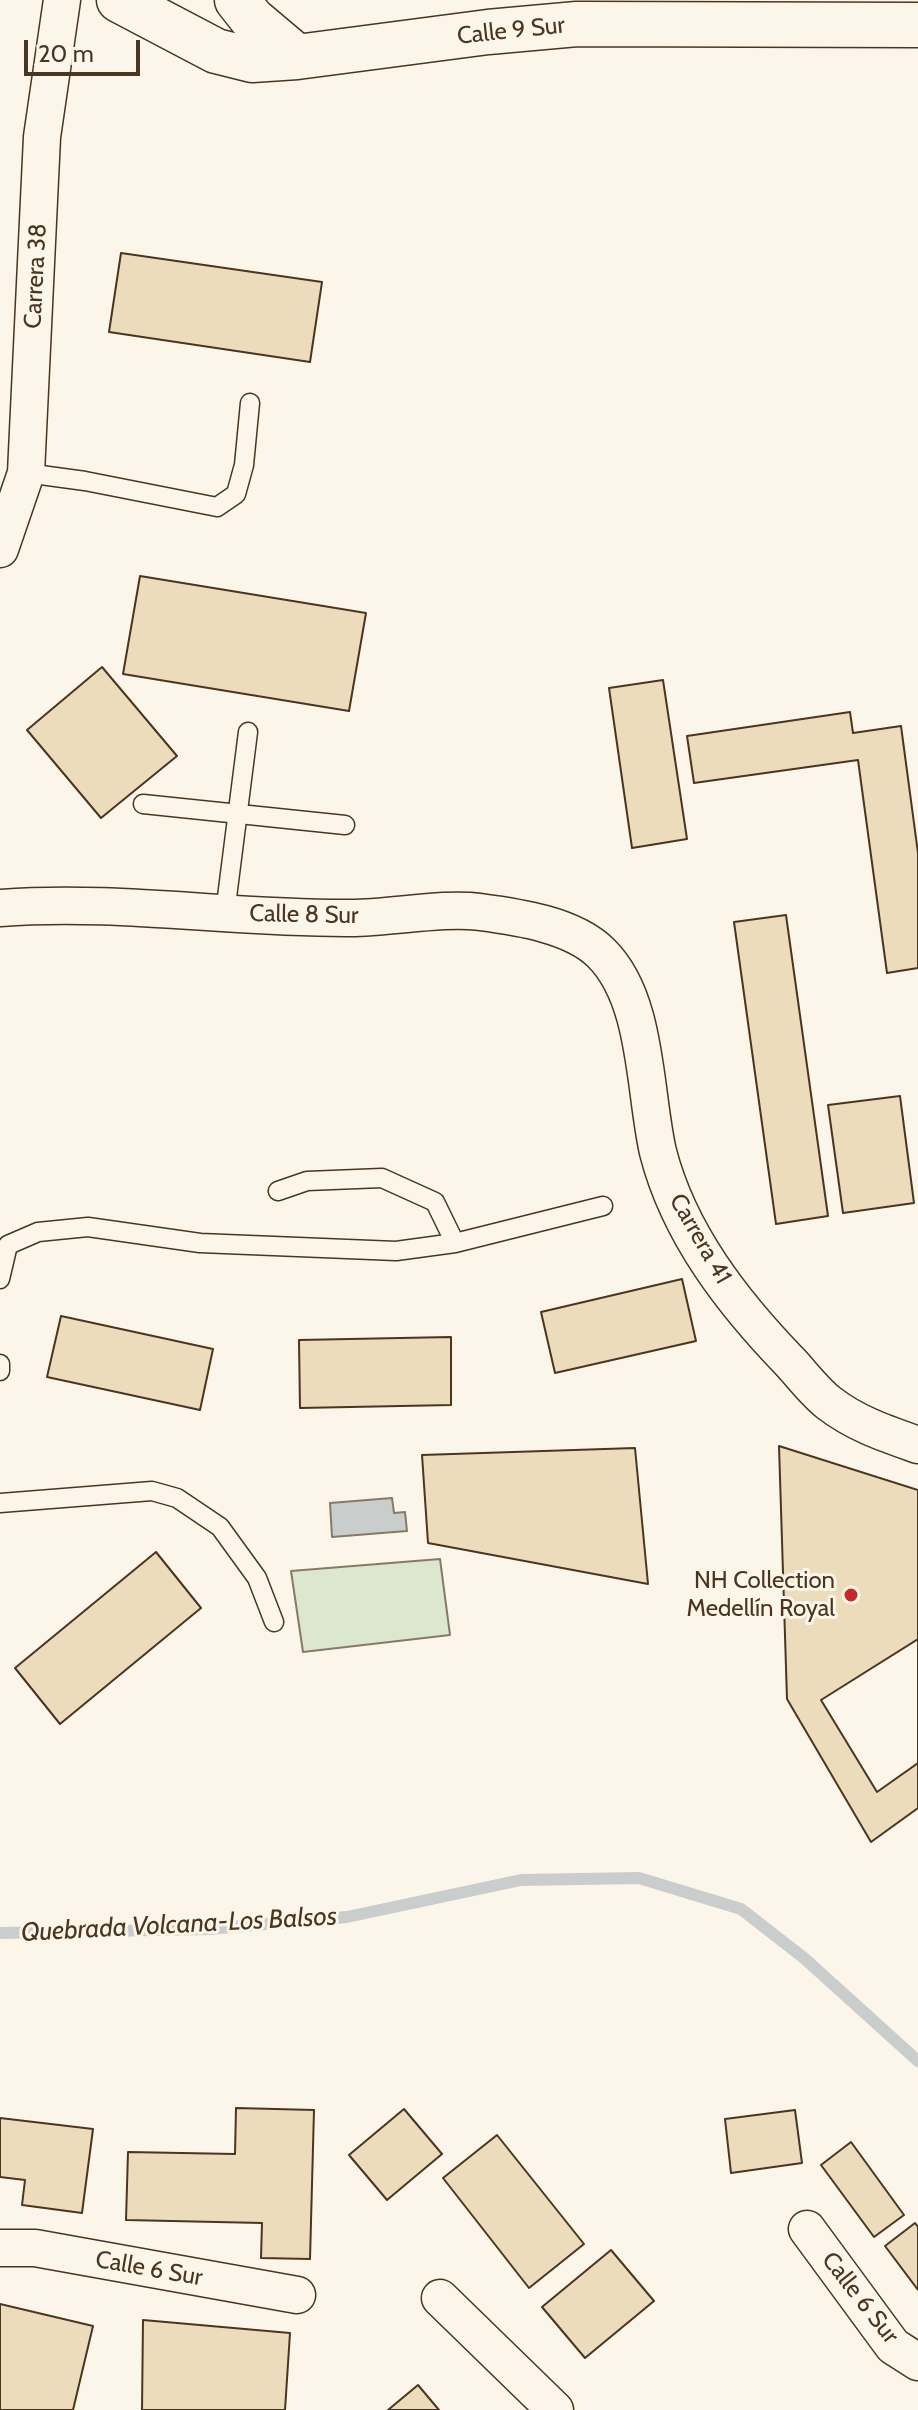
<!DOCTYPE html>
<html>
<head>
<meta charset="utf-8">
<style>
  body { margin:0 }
  #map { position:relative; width:918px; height:2410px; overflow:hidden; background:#fbf6e9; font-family:Cabin,sans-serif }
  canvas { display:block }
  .scale { position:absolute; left:24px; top:40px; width:116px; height:36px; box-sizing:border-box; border:4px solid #4a3520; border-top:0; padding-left:10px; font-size:24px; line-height:28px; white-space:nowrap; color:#4a3520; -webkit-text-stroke:6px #fbf6e9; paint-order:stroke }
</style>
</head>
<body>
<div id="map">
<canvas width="918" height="2410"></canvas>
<div class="scale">20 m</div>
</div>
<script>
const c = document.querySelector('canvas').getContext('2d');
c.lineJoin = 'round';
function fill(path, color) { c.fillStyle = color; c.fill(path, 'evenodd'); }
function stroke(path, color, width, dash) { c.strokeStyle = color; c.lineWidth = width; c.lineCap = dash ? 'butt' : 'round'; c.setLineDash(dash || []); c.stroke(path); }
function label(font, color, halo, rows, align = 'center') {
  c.font = font + ' Cabin,sans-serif'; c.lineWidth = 6; c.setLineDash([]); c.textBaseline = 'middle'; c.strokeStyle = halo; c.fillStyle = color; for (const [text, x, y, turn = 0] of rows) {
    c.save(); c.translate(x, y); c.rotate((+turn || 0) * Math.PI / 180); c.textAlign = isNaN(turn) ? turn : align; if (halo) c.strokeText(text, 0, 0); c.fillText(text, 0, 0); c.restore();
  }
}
const green = new Path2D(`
  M 440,1559 L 450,1635 L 303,1652 L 291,1571 Z`);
const water = new Path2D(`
  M 392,1498 L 394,1513 L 405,1512 L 407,1531 L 332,1537 L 330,1503 Z`);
const stream = new Path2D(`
  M 0,1933 L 209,1929 L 347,1917 L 521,1880 L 639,1878 L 741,1909 L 804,1958 L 918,2061`);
const building = new Path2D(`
  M 121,253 L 322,282 L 310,362 L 109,332 Z
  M 140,576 L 366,613 L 349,711 L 123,674 Z
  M 102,667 L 177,756 L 101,818 L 27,730 Z
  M 663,680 L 687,839 L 632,848 L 609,688 Z
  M 850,712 L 853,733 L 901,726 L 918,853 L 918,968 L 887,973 L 858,760 L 694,783 L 687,736 Z
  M 786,915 L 828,1216 L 776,1224 L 734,922 Z
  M 900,1096 L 914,1203 L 843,1213 L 828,1105 Z
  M 682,1279 L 696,1341 L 555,1373 L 541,1312 Z
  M 61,1316 L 213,1349 L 200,1410 L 47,1377 Z
  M 451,1337 L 451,1405 L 300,1408 L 299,1340 Z
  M 779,1446 L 918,1490 L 918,1808 L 871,1842 L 787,1699 Z
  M 635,1448 L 648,1584 L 428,1543 L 422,1455 Z
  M 156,1552 L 201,1608 L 60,1724 L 15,1668 Z
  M 918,1639 L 918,1763 L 877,1792 L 821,1700 Z
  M 236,2108 L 314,2110 L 310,2259 L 261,2258 L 262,2223 L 126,2220 L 128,2152 L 235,2154 Z
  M 404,2109 L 442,2154 L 387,2200 L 349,2155 Z
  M 795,2110 L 802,2163 L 731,2173 L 725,2119 Z
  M 0,2118 L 93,2129 L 82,2213 L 22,2205 L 25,2180 L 0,2177 Z
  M 497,2135 L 584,2244 L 529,2288 L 443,2178 Z
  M 851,2142 L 904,2215 L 874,2237 L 821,2165 Z
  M 915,2223 L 918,2227 L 918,2290 L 885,2246 Z
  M 611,2250 L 654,2301 L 585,2358 L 542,2307 Z
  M 0,2304 L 93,2326 L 73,2410 L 0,2410 Z
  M 143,2320 L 290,2333 L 285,2410 L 142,2410 Z
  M 418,2385 L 439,2410 L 388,2410 Z`);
const lane = new Path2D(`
  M 26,473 L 85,481 L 217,507 L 236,494 L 244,465 L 250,403
  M 143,804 L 345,825
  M 225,913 L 248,732
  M 278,1191 L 307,1181 L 382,1178 L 435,1202 L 455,1243
  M 0,1279 L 8,1245 L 38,1232 L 88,1227 L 200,1243 L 396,1251 L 455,1243 L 603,1206
  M 0,1364 L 0,1371
  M 0,1503 L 152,1491 L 177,1498 L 220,1527 L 257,1578 L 274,1622`);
const street = new Path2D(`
  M 0,549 L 26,473 L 42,137 L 62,0
  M 0,908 C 117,899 234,919 351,918 C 391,918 443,907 480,912 C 518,917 573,925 601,953 C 648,999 644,1091 658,1152 C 679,1234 733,1303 791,1363 C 803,1376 815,1392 829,1403 C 856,1424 887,1434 918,1445
  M 807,2229 L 893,2346 L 918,2362
  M 0,2248 L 35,2248 L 297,2295
  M 440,2298 L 555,2410`);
const secondary = new Path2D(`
  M 119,0 L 216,51 L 252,60 L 297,57 L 488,32 L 577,24 L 918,25
  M 237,0 L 252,19 L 297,57`);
const markers = [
  [851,1595,8,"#c62828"]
];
const streetNames = [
  ["Calle 9 Sur",511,31,-6],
  ["Carrera 38",36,276,-87],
  ["Calle 8 Sur",304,915,1],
  ["Carrera 41",700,1239,60],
  ["Calle 6 Sur",149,2269,10],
  ["Calle 6 Sur",860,2298,52]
];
const poiNames = [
  ["NH Collection",835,1581],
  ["Medellín Royal",835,1609]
];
const waterNames = [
  ["Quebrada Volcana-Los Balsos",179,1925,-3]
];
fill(green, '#dce7d0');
stroke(green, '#887966', 2);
fill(water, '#c9cecd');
stroke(water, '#887966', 2);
stroke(stream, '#c9cecd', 12);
fill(building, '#ecdcbc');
stroke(building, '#4a3520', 2);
stroke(lane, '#4a3520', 21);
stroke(street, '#4a3520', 39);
stroke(secondary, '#4a3520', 47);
stroke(lane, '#fbf6e9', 18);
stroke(street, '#fbf6e9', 36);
stroke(secondary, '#fbf6e9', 44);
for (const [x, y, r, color] of markers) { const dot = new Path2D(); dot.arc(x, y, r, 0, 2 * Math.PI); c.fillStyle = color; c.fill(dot); stroke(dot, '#fbf6e9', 3); }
label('24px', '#4a3520', '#fbf6e9', streetNames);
label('24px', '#4a3520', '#fbf6e9', poiNames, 'right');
label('italic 26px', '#4a3520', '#fbf6e9', waterNames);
</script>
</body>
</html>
